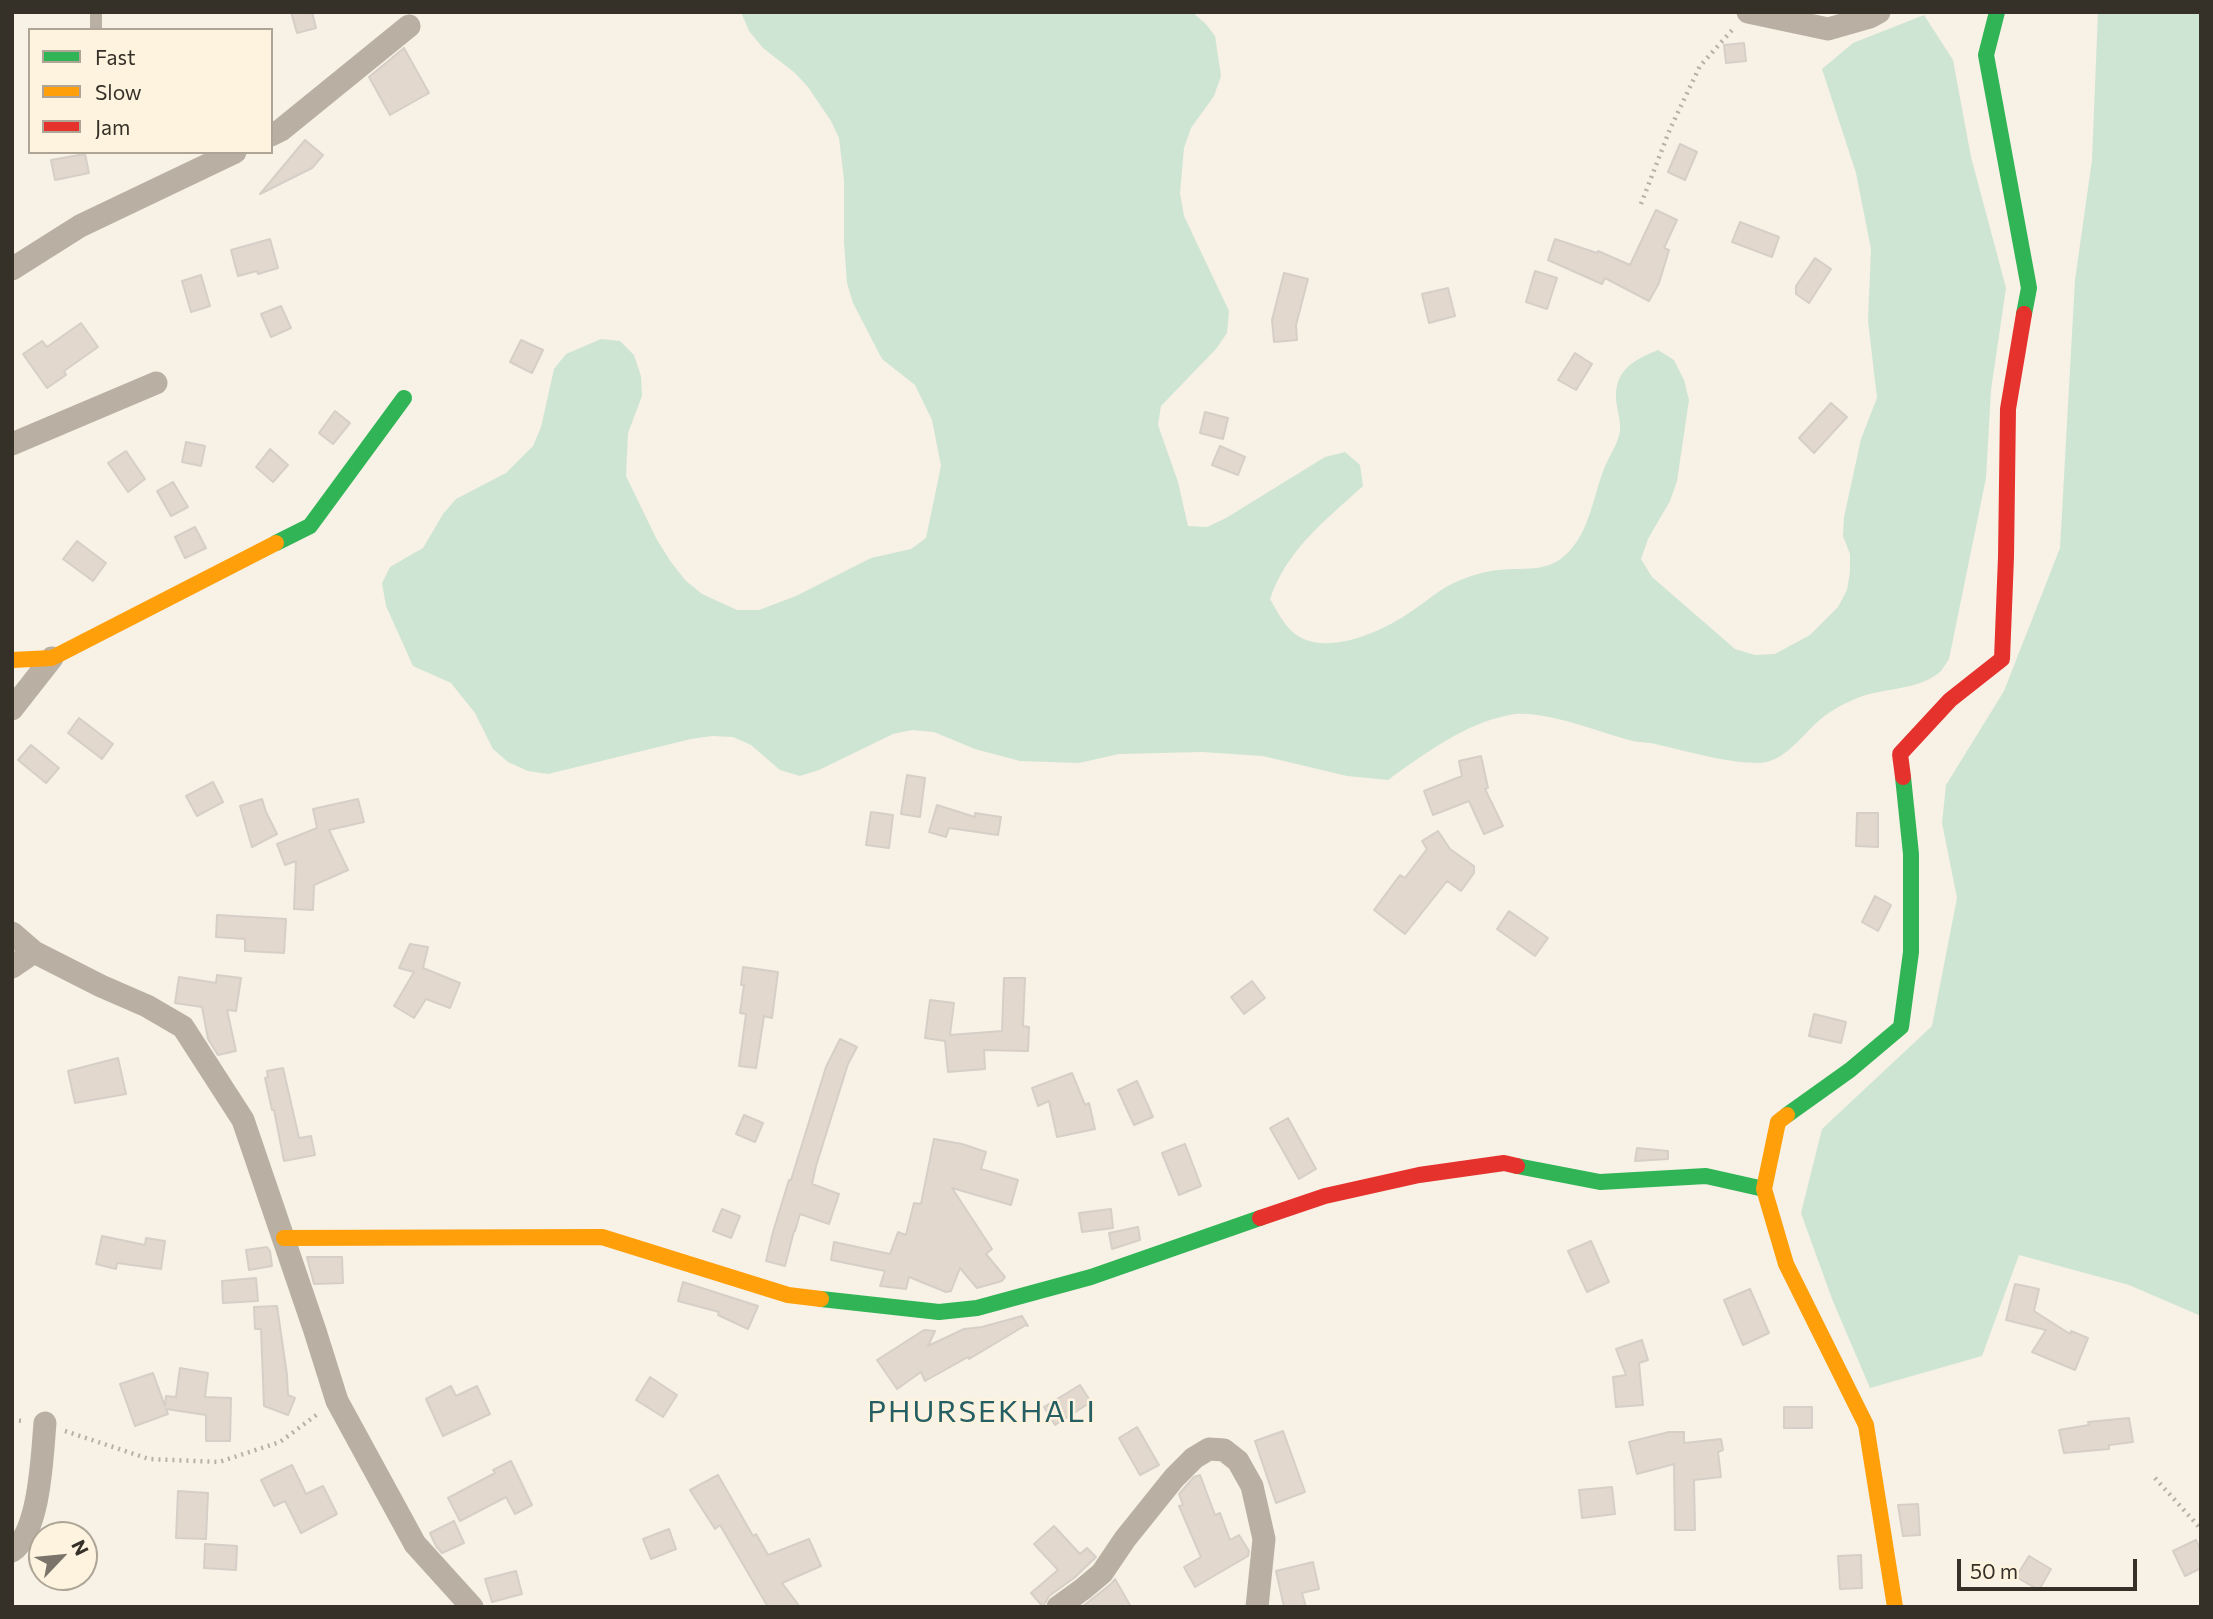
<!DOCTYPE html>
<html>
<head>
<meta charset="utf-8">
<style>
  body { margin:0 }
  #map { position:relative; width:2213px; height:1619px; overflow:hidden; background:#f7f1e6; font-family:Commissioner,sans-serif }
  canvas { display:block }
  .frame { position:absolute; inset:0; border:14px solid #363128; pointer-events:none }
  .legend { position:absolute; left:28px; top:28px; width:245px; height:126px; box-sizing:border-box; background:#fef3df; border:2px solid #aea596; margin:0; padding:9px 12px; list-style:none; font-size:21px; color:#363128 }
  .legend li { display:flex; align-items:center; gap:14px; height:35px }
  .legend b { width:35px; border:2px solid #aea596 }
  .north { position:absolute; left:28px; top:1521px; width:70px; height:70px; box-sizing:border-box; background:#fef3df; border:2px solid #aea596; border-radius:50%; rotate:64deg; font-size:19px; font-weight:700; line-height:28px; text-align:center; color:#363128 }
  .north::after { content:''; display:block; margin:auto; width:24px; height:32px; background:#7a746a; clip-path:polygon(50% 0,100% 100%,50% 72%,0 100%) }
  .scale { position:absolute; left:1957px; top:1559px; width:180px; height:32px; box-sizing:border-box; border:4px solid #363128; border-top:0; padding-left:9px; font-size:21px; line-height:24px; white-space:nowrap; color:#363128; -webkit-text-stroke:5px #fef3df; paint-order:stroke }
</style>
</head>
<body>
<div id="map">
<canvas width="2213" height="1619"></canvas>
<div class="frame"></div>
<ul class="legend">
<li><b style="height:9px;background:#30b455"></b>Fast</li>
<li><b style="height:9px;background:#ff9f0a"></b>Slow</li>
<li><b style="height:9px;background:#e5322d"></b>Jam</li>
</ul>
<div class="north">N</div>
<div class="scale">50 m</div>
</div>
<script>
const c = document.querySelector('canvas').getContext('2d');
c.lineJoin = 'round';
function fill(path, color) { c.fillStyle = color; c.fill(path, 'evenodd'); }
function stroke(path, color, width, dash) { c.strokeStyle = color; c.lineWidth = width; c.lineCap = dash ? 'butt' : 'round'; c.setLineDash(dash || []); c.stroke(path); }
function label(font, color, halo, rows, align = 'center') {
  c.font = font + ' Commissioner,sans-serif'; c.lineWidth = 5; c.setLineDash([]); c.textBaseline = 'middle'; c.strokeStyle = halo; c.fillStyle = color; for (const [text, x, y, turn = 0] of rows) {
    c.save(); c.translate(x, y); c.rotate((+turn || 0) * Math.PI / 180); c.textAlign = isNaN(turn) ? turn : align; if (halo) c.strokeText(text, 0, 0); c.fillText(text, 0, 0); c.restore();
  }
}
const green = new Path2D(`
  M 741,12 L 1192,12 L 1206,24 L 1215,36 L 1221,76 L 1214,96 L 1191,128 L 1184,148 L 1180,193 L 1184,216 L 1229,311 L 1227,333 L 1216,349 L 1161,406 L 1158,425 L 1178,482 L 1188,526 L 1207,527 L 1226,518 L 1325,457 L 1345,452 L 1360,465 L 1363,486 C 1326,520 1287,549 1270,599 C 1277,611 1284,625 1295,634 C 1326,657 1381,632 1409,613 C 1426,602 1439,589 1458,581 C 1470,576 1486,571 1499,570 C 1528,567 1551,574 1572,548 C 1590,527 1594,494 1604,469 C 1608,457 1619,443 1620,430 C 1621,418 1615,405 1616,393 C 1618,367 1637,359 1658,350 L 1674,360 L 1684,380 L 1689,400 L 1677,481 L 1670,501 L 1648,539 L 1641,559 L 1652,577 L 1735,649 L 1755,655 L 1775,654 L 1810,635 L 1838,607 L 1847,590 L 1850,572 L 1850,554 L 1843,536 L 1844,517 L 1861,439 L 1877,398 L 1868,321 L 1871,249 L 1856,173 L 1822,69 L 1853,43 L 1924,15 L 1953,60 L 1971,157 L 2006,288 L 1991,390 L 1986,478 L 1949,659 C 1945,664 1942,672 1936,675 C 1915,690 1884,688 1860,697 C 1847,702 1833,709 1822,718 C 1803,733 1786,762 1759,763 C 1728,763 1690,752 1659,745 C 1651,742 1642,743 1633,741 C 1600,733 1542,708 1509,715 C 1464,724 1424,754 1388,780 L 1347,776 L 1263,756 L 1202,752 L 1119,754 L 1079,763 L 1020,761 L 975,749 L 934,732 L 912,730 L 893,734 L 819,770 L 800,776 L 780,770 L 751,745 L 733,737 L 712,736 L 691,739 L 548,774 L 528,771 L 508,762 L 493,749 L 475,713 L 451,683 L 413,666 L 386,606 L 382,583 L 390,567 L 423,548 L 443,514 L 456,499 L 506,473 L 533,446 L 541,427 L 554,369 L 566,354 L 601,339 L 620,341 L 634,355 L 641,376 L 642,396 L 628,433 L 626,476 L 657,540 L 671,562 L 685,580 L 702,594 L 737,610 L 759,610 L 796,596 L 871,558 L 911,549 L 926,538 L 941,466 L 932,420 L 915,385 L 882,359 L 853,303 L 847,283 L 844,242 L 844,180 L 839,138 L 831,121 L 808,87 L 795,73 L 763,48 L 749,31 Z
  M 2098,12 L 2201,12 L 2201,1316 L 2129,1285 L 2019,1255 L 1982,1356 L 1870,1388 L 1832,1299 L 1801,1213 L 1822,1129 L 1932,1026 L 1957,898 L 1942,823 L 1946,785 L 2004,691 L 2060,548 L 2075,280 L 2092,160 Z`);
const building = new Path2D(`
  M 291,12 L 312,12 L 316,28 L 297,33 Z
  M 1744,43 L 1746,61 L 1726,63 L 1724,45 Z
  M 404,48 L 429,93 L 390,115 L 369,77 Z
  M 305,140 L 323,155 L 312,168 L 260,194 Z
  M 1680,144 L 1697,152 L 1685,180 L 1668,172 Z
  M 85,154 L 89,173 L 55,180 L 51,160 Z
  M 1656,210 L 1677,220 L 1664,248 L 1669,250 L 1659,283 L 1649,301 L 1605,278 L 1602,284 L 1548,260 L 1555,239 L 1597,253 L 1598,251 L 1630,265 Z
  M 1740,222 L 1779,237 L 1772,257 L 1732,242 Z
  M 270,239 L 278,268 L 258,274 L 257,271 L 238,276 L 231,250 Z
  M 1815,258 L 1831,269 L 1809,303 L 1796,294 L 1796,286 Z
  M 1535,271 L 1557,278 L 1547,309 L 1526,302 Z
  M 1284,273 L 1308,279 L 1296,325 L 1297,340 L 1274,342 L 1272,320 Z
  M 201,275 L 210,306 L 191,312 L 182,281 Z
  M 1448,288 L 1455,316 L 1429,323 L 1422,294 Z
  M 281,306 L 291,328 L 271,337 L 261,314 Z
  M 81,323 L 98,347 L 64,371 L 66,375 L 47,388 L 23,354 L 42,341 L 47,347 Z
  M 521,340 L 543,350 L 532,373 L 510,362 Z
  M 1575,353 L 1592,364 L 1576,390 L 1558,380 Z
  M 1831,403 L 1847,417 L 1814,453 L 1799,438 Z
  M 335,411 L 350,423 L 333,444 L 319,433 Z
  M 1205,412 L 1228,418 L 1223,439 L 1200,433 Z
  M 186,442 L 205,446 L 201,466 L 182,462 Z
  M 1220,446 L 1245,457 L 1238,475 L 1212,465 Z
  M 270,449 L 288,465 L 273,482 L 256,467 Z
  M 126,451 L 145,479 L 128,492 L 108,463 Z
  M 173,482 L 188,507 L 171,516 L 157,491 Z
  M 195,527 L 206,548 L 185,558 L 175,537 Z
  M 77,541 L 106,563 L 93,581 L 63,559 Z
  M 79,718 L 113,744 L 102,759 L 68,733 Z
  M 31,745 L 59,768 L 46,783 L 18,760 Z
  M 1481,756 L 1488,788 L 1485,789 L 1503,826 L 1484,834 L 1469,801 L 1433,815 L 1424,791 L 1462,776 L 1459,761 Z
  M 907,775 L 925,778 L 920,817 L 901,814 Z
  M 213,782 L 223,802 L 197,816 L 186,796 Z
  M 262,799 L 266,812 L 277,834 L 252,847 L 240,806 Z
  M 358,799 L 364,822 L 329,830 L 348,870 L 314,885 L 313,910 L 294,909 L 296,861 L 285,865 L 277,844 L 317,828 L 313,809 Z
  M 937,805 L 975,817 L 975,813 L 1001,817 L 998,835 L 949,828 L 946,837 L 929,832 Z
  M 871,812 L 893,815 L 889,848 L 866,845 Z
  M 1857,813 L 1878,813 L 1878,847 L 1856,846 Z
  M 1438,831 L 1450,849 L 1474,866 L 1474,873 L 1461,891 L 1447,881 L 1405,934 L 1374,910 L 1400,875 L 1405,878 L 1427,849 L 1422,841 Z
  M 1875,896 L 1891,905 L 1878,931 L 1862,922 Z
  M 1509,911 L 1548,938 L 1535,956 L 1497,929 Z
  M 217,915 L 286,919 L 284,953 L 245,951 L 245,939 L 216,937 Z
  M 410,944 L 428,947 L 423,968 L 460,983 L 450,1008 L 426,999 L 414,1018 L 394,1006 L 414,972 L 399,968 Z
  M 743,967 L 778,972 L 772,1018 L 764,1016 L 756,1068 L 739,1066 L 746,1014 L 740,1013 L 744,985 L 741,985 Z
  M 217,975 L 241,978 L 236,1011 L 227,1010 L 236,1051 L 218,1055 L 208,1039 L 202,1007 L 175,1003 L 179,977 L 216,983 Z
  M 1004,978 L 1025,978 L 1023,1026 L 1029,1027 L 1028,1051 L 984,1050 L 985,1069 L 948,1072 L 945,1041 L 925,1038 L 930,1000 L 954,1003 L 950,1035 L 1002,1031 Z
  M 1252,981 L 1265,998 L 1244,1014 L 1231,997 Z
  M 1814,1014 L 1846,1022 L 1841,1043 L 1809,1036 Z
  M 840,1039 L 857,1047 L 848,1064 L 816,1166 L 812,1184 L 839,1194 L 829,1224 L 800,1214 L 795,1231 L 794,1231 L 785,1266 L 766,1261 L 773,1232 L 789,1180 L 791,1180 L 826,1067 Z
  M 118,1058 L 126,1094 L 75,1103 L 68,1071 Z
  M 283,1068 L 299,1138 L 311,1136 L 315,1155 L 284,1161 L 274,1110 L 272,1110 L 265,1078 L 268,1077 L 267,1071 Z
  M 1072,1073 L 1085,1105 L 1089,1103 L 1095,1129 L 1057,1137 L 1049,1101 L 1038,1106 L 1032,1088 Z
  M 1137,1081 L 1153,1117 L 1134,1125 L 1118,1090 Z
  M 744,1115 L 763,1123 L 755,1142 L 736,1134 Z
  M 1288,1118 L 1316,1169 L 1299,1179 L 1270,1128 Z
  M 934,1139 L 962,1144 L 986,1152 L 981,1169 L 1018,1180 L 1011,1205 L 952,1188 L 992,1249 L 986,1254 L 1005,1277 L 1002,1281 L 977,1288 L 960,1268 L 951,1291 L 946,1292 L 909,1277 L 906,1289 L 880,1286 L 885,1271 L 831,1260 L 834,1242 L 890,1254 L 898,1232 L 906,1235 L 914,1203 L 921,1204 Z
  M 1185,1144 L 1201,1186 L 1179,1195 L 1162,1153 Z
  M 1637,1148 L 1668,1151 L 1668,1159 L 1635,1161 Z
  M 722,1209 L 740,1216 L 731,1238 L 713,1231 Z
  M 1111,1209 L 1113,1228 L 1082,1232 L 1079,1213 Z
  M 1138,1227 L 1140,1240 L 1112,1249 L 1109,1233 Z
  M 102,1236 L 145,1245 L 146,1238 L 165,1241 L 161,1269 L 117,1263 L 116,1269 L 96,1264 Z
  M 1591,1241 L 1609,1282 L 1587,1292 L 1568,1251 Z
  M 267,1247 L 270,1251 L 272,1266 L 249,1270 L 246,1250 Z
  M 307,1257 L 342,1257 L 343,1283 L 314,1284 Z
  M 256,1278 L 258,1301 L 223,1303 L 222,1281 Z
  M 683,1282 L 758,1306 L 748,1329 L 718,1315 L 719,1312 L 678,1301 Z
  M 2015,1284 L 2039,1289 L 2034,1311 L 2070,1334 L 2071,1331 L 2088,1338 L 2075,1370 L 2032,1352 L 2046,1330 L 2006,1320 Z
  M 1750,1289 L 1769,1333 L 1743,1345 L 1724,1300 Z
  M 277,1306 L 287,1375 L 288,1395 L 295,1398 L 288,1415 L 264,1406 L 261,1329 L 255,1329 L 254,1307 Z
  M 1022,1316 L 1028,1326 L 1026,1325 L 969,1359 L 968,1357 L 925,1381 L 921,1372 L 897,1389 L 877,1360 L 924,1330 L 935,1331 L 928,1346 L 964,1329 L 982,1327 Z
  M 1642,1340 L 1648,1360 L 1639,1363 L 1643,1405 L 1616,1407 L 1613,1377 L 1626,1375 L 1616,1349 Z
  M 180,1368 L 208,1373 L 205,1397 L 231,1398 L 230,1441 L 206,1441 L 206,1415 L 166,1409 L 168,1414 L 135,1426 L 120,1384 L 153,1373 L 165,1406 L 166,1396 L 176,1397 Z
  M 650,1377 L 677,1395 L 663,1417 L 636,1400 Z
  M 1080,1385 L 1091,1402 L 1055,1425 L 1044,1407 Z
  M 451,1386 L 456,1396 L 477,1386 L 490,1414 L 443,1436 L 426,1399 Z
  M 1784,1407 L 1812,1407 L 1812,1428 L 1784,1428 Z
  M 2129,1418 L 2133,1442 L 2109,1445 L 2109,1449 L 2064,1453 L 2059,1430 L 2089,1425 L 2088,1422 Z
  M 1137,1427 L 1159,1465 L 1140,1475 L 1119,1438 Z
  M 1283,1431 L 1305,1492 L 1276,1503 L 1255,1441 Z
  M 1669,1432 L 1684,1432 L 1684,1443 L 1721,1439 L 1723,1450 L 1718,1452 L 1721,1477 L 1694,1480 L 1695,1530 L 1675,1530 L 1674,1464 L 1637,1474 L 1629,1442 Z
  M 511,1461 L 532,1505 L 515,1514 L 506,1497 L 460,1521 L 448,1498 L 495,1473 L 493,1470 Z
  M 292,1465 L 306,1494 L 323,1486 L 337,1514 L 301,1533 L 285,1501 L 274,1506 L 261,1480 Z
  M 718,1475 L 753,1536 L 756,1534 L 768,1555 L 809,1539 L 821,1566 L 782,1583 L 800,1607 L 768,1607 L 720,1525 L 715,1529 L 690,1490 Z
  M 1200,1475 L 1215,1515 L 1220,1513 L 1230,1540 L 1239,1535 L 1249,1551 L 1248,1556 L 1195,1587 L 1184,1567 L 1201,1557 L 1179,1506 L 1183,1505 L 1179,1494 L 1194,1477 Z
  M 1612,1487 L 1615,1514 L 1582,1518 L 1579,1490 Z
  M 178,1491 L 208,1493 L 206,1539 L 176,1538 Z
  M 1918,1504 L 1920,1535 L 1903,1536 L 1898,1505 Z
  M 454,1521 L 464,1543 L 442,1553 L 436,1546 L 430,1533 Z
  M 1054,1526 L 1080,1554 L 1087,1548 L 1096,1557 L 1074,1578 L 1049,1596 L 1043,1607 L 1031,1593 L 1058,1570 L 1034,1544 Z
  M 669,1529 L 676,1549 L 651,1559 L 643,1539 Z
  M 2196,1540 L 2201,1551 L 2201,1568 L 2185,1576 L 2173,1551 Z
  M 205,1544 L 237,1546 L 236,1570 L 204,1568 Z
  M 1861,1555 L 1862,1588 L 1840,1589 L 1838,1556 Z
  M 2029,1556 L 2051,1569 L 2039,1590 L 2016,1577 Z
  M 1313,1562 L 1319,1589 L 1302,1593 L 1306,1607 L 1284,1607 L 1276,1571 Z
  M 516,1571 L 522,1594 L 492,1602 L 485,1579 Z
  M 1115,1579 L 1131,1607 L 1082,1607 L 1111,1584 Z`);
const path = new Path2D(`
  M 1641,204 L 1670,129 L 1700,66 L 1734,28
  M 12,1420 L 23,1421
  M 65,1431 L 149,1459 L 219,1462 L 280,1442 L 319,1413
  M 2155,1478 L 2201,1529`);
const lane = new Path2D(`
  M 96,30 L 96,12`);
const street = new Path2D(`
  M 1748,12 L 1828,29 L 1870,17 L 1879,12
  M 271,135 L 281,130 L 409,26
  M 12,269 L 80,226 L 235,152
  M 12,444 L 156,383
  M 12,709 L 52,658
  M 12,933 L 34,952 L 101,986 L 147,1006 L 183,1027 L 243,1120 L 315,1331 L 337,1401 L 415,1544 L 472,1607
  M 12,967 L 34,952
  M 12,1551 C 40,1532 42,1456 45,1423
  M 1058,1607 L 1083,1589 L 1102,1573 L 1125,1539 L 1174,1478 L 1194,1458 L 1209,1449 L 1224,1450 L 1238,1461 L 1252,1486 L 1264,1539 L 1257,1607`);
const fast = new Path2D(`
  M 1997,12 L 1986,55 L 2029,288 L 2024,314
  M 276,543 L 310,526 L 404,398
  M 1787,1115 L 1850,1070 L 1901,1027 L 1911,952 L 1911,854 L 1903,777
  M 1517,1166 L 1600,1182 L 1706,1176 L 1764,1189
  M 821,1299 L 939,1312 L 977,1308 L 1091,1277 L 1260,1218`);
const slow = new Path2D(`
  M 12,660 L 52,658 L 276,543
  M 1787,1115 L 1778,1122 L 1764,1189 L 1786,1264 L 1866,1425 L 1895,1607
  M 284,1238 L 602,1237 L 788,1295 L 821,1299`);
const jam = new Path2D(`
  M 1903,777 L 1900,754 L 1950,700 L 2002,659 L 2006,557 L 2008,409 L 2024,314
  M 1260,1218 L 1325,1196 L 1419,1175 L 1504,1163 L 1517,1166`);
const quarterNames = [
  ["PHURSEKHALI",982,1412]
];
fill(green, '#cfe5d3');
fill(building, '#e3d8ce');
stroke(building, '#d6cfc7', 2);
stroke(path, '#b6b0a5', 4.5, [2, 5]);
stroke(lane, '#b9b0a3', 12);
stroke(street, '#b9b0a3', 23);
stroke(fast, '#30b455', 16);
stroke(slow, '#ff9f0a', 16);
stroke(jam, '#e5322d', 16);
c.letterSpacing = '2px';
label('30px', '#255f63', '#fef3df', quarterNames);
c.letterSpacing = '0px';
</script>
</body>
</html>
